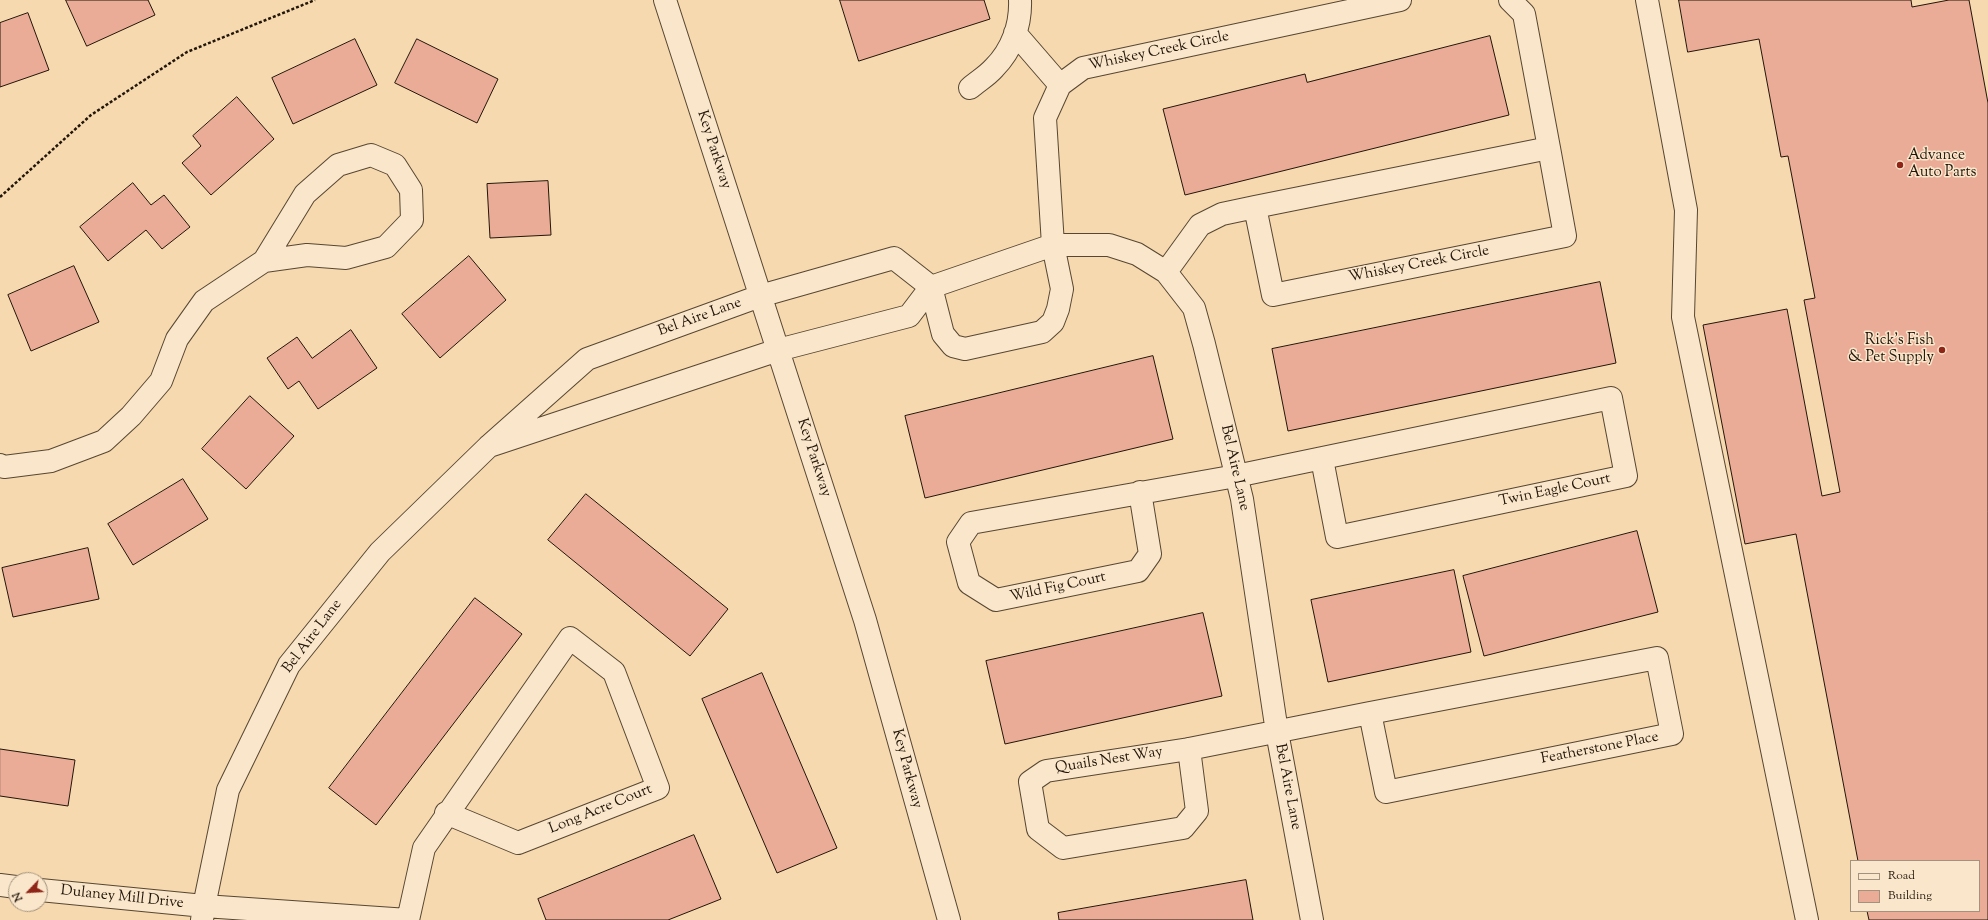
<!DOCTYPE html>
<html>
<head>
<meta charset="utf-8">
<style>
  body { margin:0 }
  #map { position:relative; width:1988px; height:920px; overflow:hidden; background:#f6d9af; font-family:"Sorts Mill Goudy",serif }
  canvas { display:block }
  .legend { position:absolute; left:1850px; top:860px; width:130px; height:52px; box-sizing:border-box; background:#f9e6cb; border:1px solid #a3927d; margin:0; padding:5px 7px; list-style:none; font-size:12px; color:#221509 }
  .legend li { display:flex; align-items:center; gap:8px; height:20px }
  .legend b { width:20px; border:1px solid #a3927d }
  .north { position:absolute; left:8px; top:872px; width:40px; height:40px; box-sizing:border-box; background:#f9e6cb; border:1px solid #a3927d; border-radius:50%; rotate:245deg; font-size:11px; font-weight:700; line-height:16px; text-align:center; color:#221509 }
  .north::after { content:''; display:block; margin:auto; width:14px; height:18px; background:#8f2418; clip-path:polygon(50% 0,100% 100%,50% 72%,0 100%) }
</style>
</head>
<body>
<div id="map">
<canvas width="1988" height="920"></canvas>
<ul class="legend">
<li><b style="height:5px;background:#f9e6cb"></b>Road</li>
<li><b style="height:11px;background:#eaac97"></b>Building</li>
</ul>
<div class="north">N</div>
</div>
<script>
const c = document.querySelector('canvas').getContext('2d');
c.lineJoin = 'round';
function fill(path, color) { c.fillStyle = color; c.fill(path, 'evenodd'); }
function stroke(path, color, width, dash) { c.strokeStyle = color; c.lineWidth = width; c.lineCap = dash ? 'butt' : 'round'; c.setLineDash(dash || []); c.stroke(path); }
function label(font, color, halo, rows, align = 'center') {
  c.font = font + ' "Sorts Mill Goudy",serif'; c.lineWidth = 3; c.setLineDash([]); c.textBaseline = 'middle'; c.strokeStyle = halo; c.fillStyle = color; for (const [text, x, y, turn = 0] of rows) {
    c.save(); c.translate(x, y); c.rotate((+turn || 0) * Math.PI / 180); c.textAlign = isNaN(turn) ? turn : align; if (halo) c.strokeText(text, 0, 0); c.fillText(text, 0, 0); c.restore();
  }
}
const building = new Path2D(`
  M 66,0 L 148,0 L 155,15 L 87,46 Z
  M 840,0 L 984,0 L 990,19 L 859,61 Z
  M 1679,0 L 1911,0 L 1912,7 L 1949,0 L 1969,0 L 1988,103 L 1988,920 L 1869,920 L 1867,911 L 1979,911 L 1979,861 L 1858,861 L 1796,534 L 1745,544 L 1703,325 L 1787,309 L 1822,496 L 1840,492 L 1804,300 L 1815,298 L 1788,156 L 1781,157 L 1759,39 L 1688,52 Z
  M 28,13 L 49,70 L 0,87 L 0,23 Z
  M 1490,36 L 1509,115 L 1185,195 L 1163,109 L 1305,74 L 1307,82 Z
  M 355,39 L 377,85 L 293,124 L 272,78 Z
  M 417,39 L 498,79 L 477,123 L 395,83 Z
  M 237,97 L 274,139 L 211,195 L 182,163 L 201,146 L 193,136 Z
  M 548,181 L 551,235 L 490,238 L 487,184 Z
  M 133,183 L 151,205 L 164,195 L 190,227 L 162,249 L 146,230 L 108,261 L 80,227 Z
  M 469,256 L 506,300 L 440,358 L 402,314 Z
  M 74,266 L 99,322 L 31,351 L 8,295 Z
  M 1600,282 L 1616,363 L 1288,431 L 1272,349 Z
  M 351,330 L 377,368 L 318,409 L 299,381 L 288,389 L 267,358 L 297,337 L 312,358 Z
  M 1153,356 L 1173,439 L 925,498 L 905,416 Z
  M 250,396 L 294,436 L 246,489 L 202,449 Z
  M 183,479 L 208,519 L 133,565 L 108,524 Z
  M 586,494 L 728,609 L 690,656 L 548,540 Z
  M 1637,531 L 1658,612 L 1484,656 L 1463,576 Z
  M 88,548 L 99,599 L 13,617 L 2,568 Z
  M 1454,570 L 1471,652 L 1328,682 L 1311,600 Z
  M 475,598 L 522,634 L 376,825 L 329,788 Z
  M 1203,613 L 1222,696 L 1005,744 L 986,661 Z
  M 762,673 L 837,848 L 777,873 L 702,699 Z
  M 0,749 L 75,760 L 68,806 L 0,796 Z
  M 694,835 L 721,899 L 668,920 L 546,920 L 538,899 Z
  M 1246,880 L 1253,920 L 1059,920 L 1058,913 Z`);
const path = new Path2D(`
  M 0,197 L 91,115 L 187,52 L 315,0`);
const minor = new Path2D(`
  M 665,0 L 865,620 L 949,920
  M 1510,0 L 1524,14 L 1549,148
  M 1647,0 L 1686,210 L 1683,317 L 1807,920
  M 1015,33 L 1060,85
  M 970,88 C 978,81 987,76 994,68 C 1012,50 1021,25 1020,0
  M 1166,272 L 1200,225 L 1222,214 L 1255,207 L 1549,148 L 1565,236 L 1273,295 L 1255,207
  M 931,287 L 943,334 L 953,346 L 965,349 L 1042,332 L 1053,322 L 1058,309 L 1062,289 L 1053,245 L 1045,118 L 1060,85 L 1083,68 L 1400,0
  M 489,446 L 778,350 L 909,316 L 931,287 L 1053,245 L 1109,245 L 1137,254 L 1166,272 L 1194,308 L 1204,344 L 1242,499 L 1277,732 L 1312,920
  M 0,465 L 4,467 L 51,461 L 104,441 L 131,416 L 161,381 L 177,339 L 204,301 L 264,261 L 305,194 L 338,165 L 371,155 L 395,165 L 411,190 L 412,220 L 386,247 L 346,258 L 307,255 L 264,261
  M 1140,492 L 1150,554 L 1138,571 L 996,600 L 969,583 L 958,542 L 971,523 L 1236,476 L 1611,398 L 1626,476 L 1337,537 L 1322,459
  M 1189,749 L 1197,811 L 1183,828 L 1063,848 L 1038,829 L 1030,782 L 1046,771 L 1189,749 L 1370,713 L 1386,792 L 1672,734 L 1657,658 L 1370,713
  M 0,885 L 16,887
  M 40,890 L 204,906 L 408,920
  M 202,920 L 204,906 L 228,790 L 289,665 L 380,552 L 489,446 L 587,359 L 760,296 L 894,258 L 931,287
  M 408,920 L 424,848 L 570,638 L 614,672 L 658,788 L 518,843 L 446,813`);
const markers = [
  [1900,165,4,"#8f2418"],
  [1942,350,4,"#8f2418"]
];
const streetNames = [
  ["Whiskey Creek Circle",1159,52,-12],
  ["Key Parkway",713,150,72],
  ["Whiskey Creek Circle",1419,265,-11],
  ["Bel Aire Lane",700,318,-20],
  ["Key Parkway",813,458,72],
  ["Bel Aire Lane",1234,468,77],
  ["Twin Eagle Court",1555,491,-12],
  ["Wild Fig Court",1058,588,-12],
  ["Bel Aire Lane",313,637,-53],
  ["Featherstone Place",1600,749,-11],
  ["Quails Nest Way",1109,761,-9],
  ["Key Parkway",906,769,75],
  ["Bel Aire Lane",1287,787,79],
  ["Long Acre Court",601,810,-22],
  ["Dulaney Mill Drive",122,898,6]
];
const poiNames = [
  ["Advance",1908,156],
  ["Auto Parts",1908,173],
  ["Rick's Fish",1934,341,"right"],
  ["& Pet Supply",1934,358,"right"]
];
fill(building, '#eaac97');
stroke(building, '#221509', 1);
stroke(minor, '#574632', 24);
stroke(path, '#221509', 2.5, [3, 2]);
stroke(minor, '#f9e6cb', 22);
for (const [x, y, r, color] of markers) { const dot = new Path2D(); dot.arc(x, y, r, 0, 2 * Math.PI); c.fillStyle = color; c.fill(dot); stroke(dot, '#f9e6cb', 1.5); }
label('15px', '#221509', '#f9e6cb', streetNames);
label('15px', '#221509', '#f9e6cb', poiNames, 'left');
</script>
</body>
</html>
